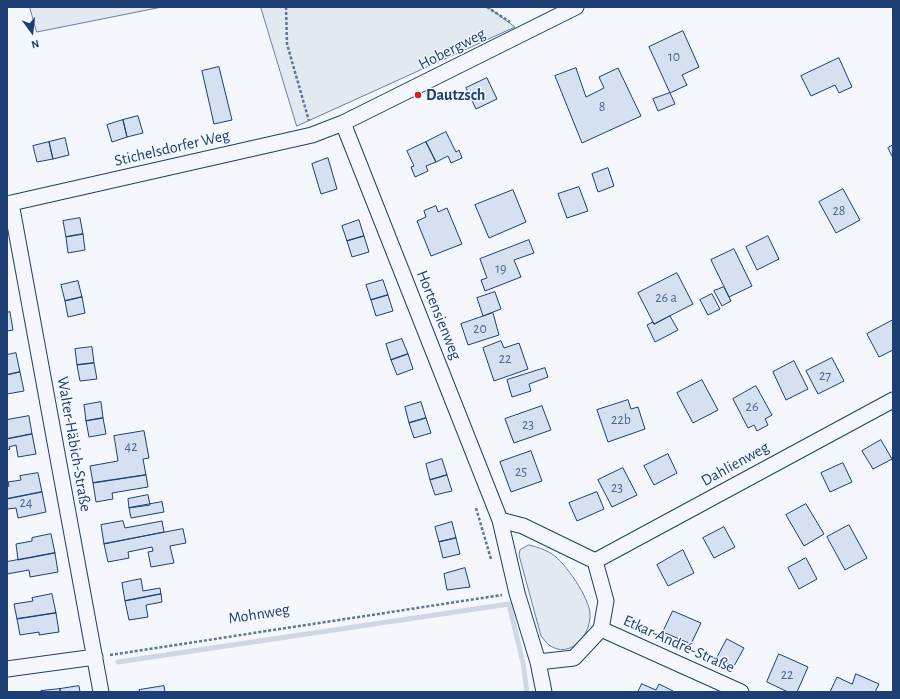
<!DOCTYPE html>
<html>
<head>
<meta charset="utf-8">
<style>
  body { margin:0 }
  #map { position:relative; width:900px; height:699px; overflow:hidden; background:#f4f7fb; font-family:"Alegreya Sans",sans-serif }
  canvas { display:block }
  .frame { position:absolute; inset:0; border:8px solid #1d3f73; pointer-events:none }
  .north { position:absolute; left:12px; top:12px; width:40px; height:40px; -webkit-text-stroke:3px #f4f7fb; paint-order:stroke; rotate:165deg; font-size:11px; font-weight:700; line-height:16px; text-align:center; color:#1d3f73 }
  .north::after { content:''; display:block; margin:auto; width:14px; height:18px; background:#1d3f73; clip-path:polygon(50% 0,100% 100%,50% 72%,0 100%) }
</style>
</head>
<body>
<div id="map">
<canvas width="900" height="699"></canvas>
<div class="frame"></div>
<div class="north">N</div>
</div>
<script>
const c = document.querySelector('canvas').getContext('2d');
c.lineJoin = 'round';
function fill(path, color) { c.fillStyle = color; c.fill(path, 'evenodd'); }
function stroke(path, color, width, dash) { c.strokeStyle = color; c.lineWidth = width; c.lineCap = dash ? 'butt' : 'round'; c.setLineDash(dash || []); c.stroke(path); }
function label(font, color, halo, rows, align = 'center') {
  c.font = font + ' "Alegreya Sans",sans-serif'; c.lineWidth = 3; c.setLineDash([]); c.textBaseline = 'middle'; c.strokeStyle = halo; c.fillStyle = color; for (const [text, x, y, turn = 0] of rows) {
    c.save(); c.translate(x, y); c.rotate((+turn || 0) * Math.PI / 180); c.textAlign = isNaN(turn) ? turn : align; if (halo) c.strokeText(text, 0, 0); c.fillText(text, 0, 0); c.restore();
  }
}
const green = new Path2D(`
  M 30,7 L 162,7 L 37,32 Z
  M 261,7 L 488,7 L 515,27 L 297,126 Z
  M 529,545 C 537,547 544,549 552,554 C 565,562 590,599 590,614 C 591,635 570,660 549,645 C 546,643 544,639 541,636 L 519,555 L 520,550 Z`);
const stream = new Path2D(`
  M 118,662 L 509,604 L 523,663 L 527,692`);
const building = new Path2D(`
  M 683,31 L 699,67 L 682,75 L 687,85 L 670,93 L 649,47 Z
  M 839,58 L 852,87 L 839,93 L 835,85 L 811,96 L 801,76 Z
  M 219,67 L 232,120 L 214,124 L 202,71 Z
  M 576,68 L 586,97 L 604,88 L 599,77 L 618,68 L 641,116 L 582,143 L 555,76 Z
  M 487,78 L 497,99 L 476,109 L 466,88 Z
  M 670,93 L 675,104 L 658,111 L 653,99 Z
  M 138,116 L 143,133 L 127,137 L 123,120 Z
  M 123,120 L 127,137 L 112,142 L 107,125 Z
  M 446,132 L 456,152 L 459,150 L 462,158 L 451,163 L 448,156 L 436,162 L 426,142 Z
  M 65,138 L 69,155 L 53,159 L 49,142 Z
  M 49,142 L 53,159 L 37,162 L 33,146 Z
  M 426,142 L 436,162 L 426,166 L 428,171 L 415,177 L 411,167 L 414,166 L 407,151 Z
  M 893,145 L 893,158 L 888,148 Z
  M 328,158 L 337,189 L 321,194 L 312,164 Z
  M 608,168 L 614,186 L 598,192 L 592,174 Z
  M 579,187 L 588,211 L 567,218 L 558,194 Z
  M 843,189 L 860,220 L 836,233 L 819,202 Z
  M 513,190 L 526,222 L 489,238 L 475,205 Z
  M 436,206 L 438,212 L 447,208 L 462,244 L 431,256 L 417,221 L 426,217 L 424,211 Z
  M 80,218 L 83,234 L 66,237 L 63,221 Z
  M 359,220 L 364,236 L 347,241 L 342,226 Z
  M 83,234 L 85,250 L 68,253 L 66,237 Z
  M 364,236 L 369,252 L 352,257 L 347,241 Z
  M 768,236 L 779,259 L 757,270 L 746,247 Z
  M 529,240 L 534,253 L 514,260 L 521,277 L 485,291 L 481,280 L 487,278 L 480,259 Z
  M 734,249 L 752,286 L 729,297 L 711,260 Z
  M 677,273 L 693,304 L 654,324 L 638,293 Z
  M 383,280 L 388,295 L 371,300 L 366,285 Z
  M 78,281 L 82,297 L 65,301 L 61,285 Z
  M 724,287 L 731,301 L 722,306 L 714,291 Z
  M 495,292 L 501,309 L 483,316 L 477,298 Z
  M 712,294 L 720,309 L 708,315 L 700,300 Z
  M 388,295 L 393,311 L 376,316 L 371,300 Z
  M 82,297 L 85,313 L 68,317 L 65,301 Z
  M 10,312 L 13,330 L 7,331 L 7,313 Z
  M 493,313 L 499,335 L 468,345 L 461,324 Z
  M 670,316 L 678,330 L 655,342 L 647,325 L 653,322 L 654,324 Z
  M 893,320 L 893,350 L 879,357 L 867,334 Z
  M 402,339 L 408,354 L 391,360 L 386,344 Z
  M 501,341 L 504,348 L 519,343 L 528,369 L 494,381 L 483,348 Z
  M 92,347 L 94,363 L 77,365 L 75,349 Z
  M 16,353 L 20,372 L 7,375 L 7,355 Z
  M 408,354 L 413,369 L 397,375 L 391,360 Z
  M 832,358 L 844,381 L 818,394 L 806,371 Z
  M 794,361 L 808,389 L 786,400 L 773,372 Z
  M 94,363 L 97,379 L 80,381 L 77,365 Z
  M 545,368 L 548,377 L 529,384 L 531,391 L 512,397 L 507,380 Z
  M 20,372 L 24,391 L 7,394 L 7,375 Z
  M 702,380 L 718,410 L 693,423 L 677,393 Z
  M 756,386 L 772,415 L 765,419 L 768,425 L 757,431 L 754,425 L 748,428 L 733,399 Z
  M 628,400 L 631,409 L 638,407 L 645,429 L 608,442 L 597,410 Z
  M 101,402 L 103,418 L 86,421 L 84,405 Z
  M 421,402 L 426,418 L 409,423 L 405,407 Z
  M 542,406 L 551,430 L 514,443 L 505,419 Z
  M 29,416 L 32,434 L 7,439 L 7,420 Z
  M 103,418 L 106,434 L 89,437 L 86,421 Z
  M 426,418 L 431,433 L 414,438 L 409,423 Z
  M 144,431 L 149,458 L 143,459 L 146,475 L 93,483 L 90,466 L 118,461 L 114,436 Z
  M 32,434 L 36,454 L 18,457 L 16,445 L 9,447 L 10,449 L 7,450 L 7,439 Z
  M 881,440 L 892,459 L 873,469 L 862,451 Z
  M 531,451 L 542,481 L 511,492 L 500,462 Z
  M 668,454 L 677,473 L 654,485 L 644,466 Z
  M 442,459 L 447,475 L 430,480 L 426,464 Z
  M 843,463 L 852,482 L 830,492 L 821,473 Z
  M 623,468 L 637,495 L 612,507 L 598,480 Z
  M 38,473 L 42,492 L 7,499 L 7,487 L 9,486 L 8,482 L 21,480 L 20,476 Z
  M 146,475 L 148,487 L 112,493 L 113,499 L 96,502 L 93,483 Z
  M 447,475 L 452,491 L 435,495 L 430,480 Z
  M 42,492 L 46,512 L 18,518 L 16,508 L 7,509 L 7,499 Z
  M 597,492 L 604,509 L 577,521 L 569,503 Z
  M 148,495 L 150,505 L 129,508 L 128,499 Z
  M 162,502 L 164,512 L 131,518 L 129,508 Z
  M 806,504 L 824,534 L 804,546 L 786,515 Z
  M 123,521 L 125,528 L 162,521 L 164,532 L 104,544 L 101,525 Z
  M 452,522 L 456,538 L 439,542 L 435,527 Z
  M 849,525 L 867,558 L 845,570 L 827,537 Z
  M 724,527 L 735,547 L 714,558 L 703,538 Z
  M 183,529 L 186,543 L 170,546 L 174,563 L 151,567 L 148,552 L 153,551 L 152,547 L 128,552 L 129,558 L 108,562 L 104,544 Z
  M 51,534 L 55,553 L 18,560 L 16,544 L 32,541 L 32,538 Z
  M 456,538 L 460,554 L 443,558 L 439,542 Z
  M 683,550 L 694,573 L 668,586 L 657,565 Z
  M 55,553 L 58,572 L 30,577 L 29,570 L 7,574 L 7,562 Z
  M 806,558 L 817,579 L 799,589 L 788,568 Z
  M 465,568 L 470,587 L 447,590 L 444,574 Z
  M 141,579 L 143,591 L 160,588 L 161,594 L 125,601 L 122,583 Z
  M 52,594 L 56,613 L 17,619 L 14,604 L 33,601 L 32,598 Z
  M 161,594 L 162,602 L 146,605 L 148,617 L 129,620 L 125,601 Z
  M 673,611 L 701,623 L 691,644 L 663,632 Z
  M 56,613 L 59,632 L 39,635 L 39,632 L 20,635 L 17,619 Z
  M 727,639 L 744,648 L 734,666 L 717,658 Z
  M 779,654 L 808,667 L 797,692 L 788,692 L 767,682 Z
  M 856,674 L 879,684 L 875,692 L 830,692 L 837,677 L 852,684 Z
  M 642,684 L 656,690 L 659,684 L 673,691 L 672,692 L 638,692 Z
  M 79,686 L 80,692 L 60,692 L 60,689 Z
  M 164,686 L 165,692 L 140,692 L 139,690 Z
  M 60,689 L 60,692 L 41,692 L 41,691 Z`);
const path = new Path2D(`
  M 286,7 L 287,44 L 309,121
  M 487,7 L 510,22
  M 476,508 L 491,559
  M 110,655 L 502,595`);
const street = new Path2D(`
  M 343,123 L 500,520 L 517,593 L 538,662 L 574,658 L 601,629 L 606,601 L 595,561 L 523,526 L 500,520
  M 11,203 L 101,692
  M 7,204 L 312,135 L 343,123 L 576,7
  M 595,561 L 893,400
  M 601,629 L 741,692
  M 538,662 L 544,692
  M 7,669 L 95,657`);
const markers = [
  [418,95,4,"#c62828"]
];
const numberNames = [
  ["10",674,57],
  ["8",602,107],
  ["28",839,211],
  ["19",501,269],
  ["26 a",666,298],
  ["20",480,329],
  ["22",505,359],
  ["27",825,376],
  ["26",752,407],
  ["22b",621,420],
  ["23",528,425],
  ["42",131,447],
  ["25",521,472],
  ["23",617,488],
  ["24",26,503],
  ["22",787,675]
];
const streetNames = [
  ["Hobergweg",452,49,-27],
  ["Stichelsdorfer Weg",172,148,-13],
  ["Hortensienweg",439,315,68],
  ["Walter-Häbich-Straße",74,444,80],
  ["Dahlienweg",735,464,-29],
  ["Mohnweg",259,614,-9],
  ["Etkar-André-Straße",679,644,24]
];
const poiNames = [
  ["Dautzsch",426,95]
];
fill(green, '#e3e9f0');
stroke(green, '#687fa3', 1);
stroke(stream, '#cfd7e4', 5);
fill(building, '#d5e0f0');
stroke(building, '#1d3f73', 1);
stroke(street, '#1d3f73', 17);
stroke(path, '#5e769c', 2.5, [3, 2]);
stroke(street, '#f4f7fb', 15);
for (const [x, y, r, color] of markers) { const dot = new Path2D(); dot.arc(x, y, r, 0, 2 * Math.PI); c.fillStyle = color; c.fill(dot); stroke(dot, '#f4f7fb', 1.5); }
label('14px', '#4b6792', null, numberNames);
label('16px', '#1d3f73', '#f4f7fb', streetNames);
label('bold 16px', '#1d3f73', '#f4f7fb', poiNames, 'left');
</script>
</body>
</html>
